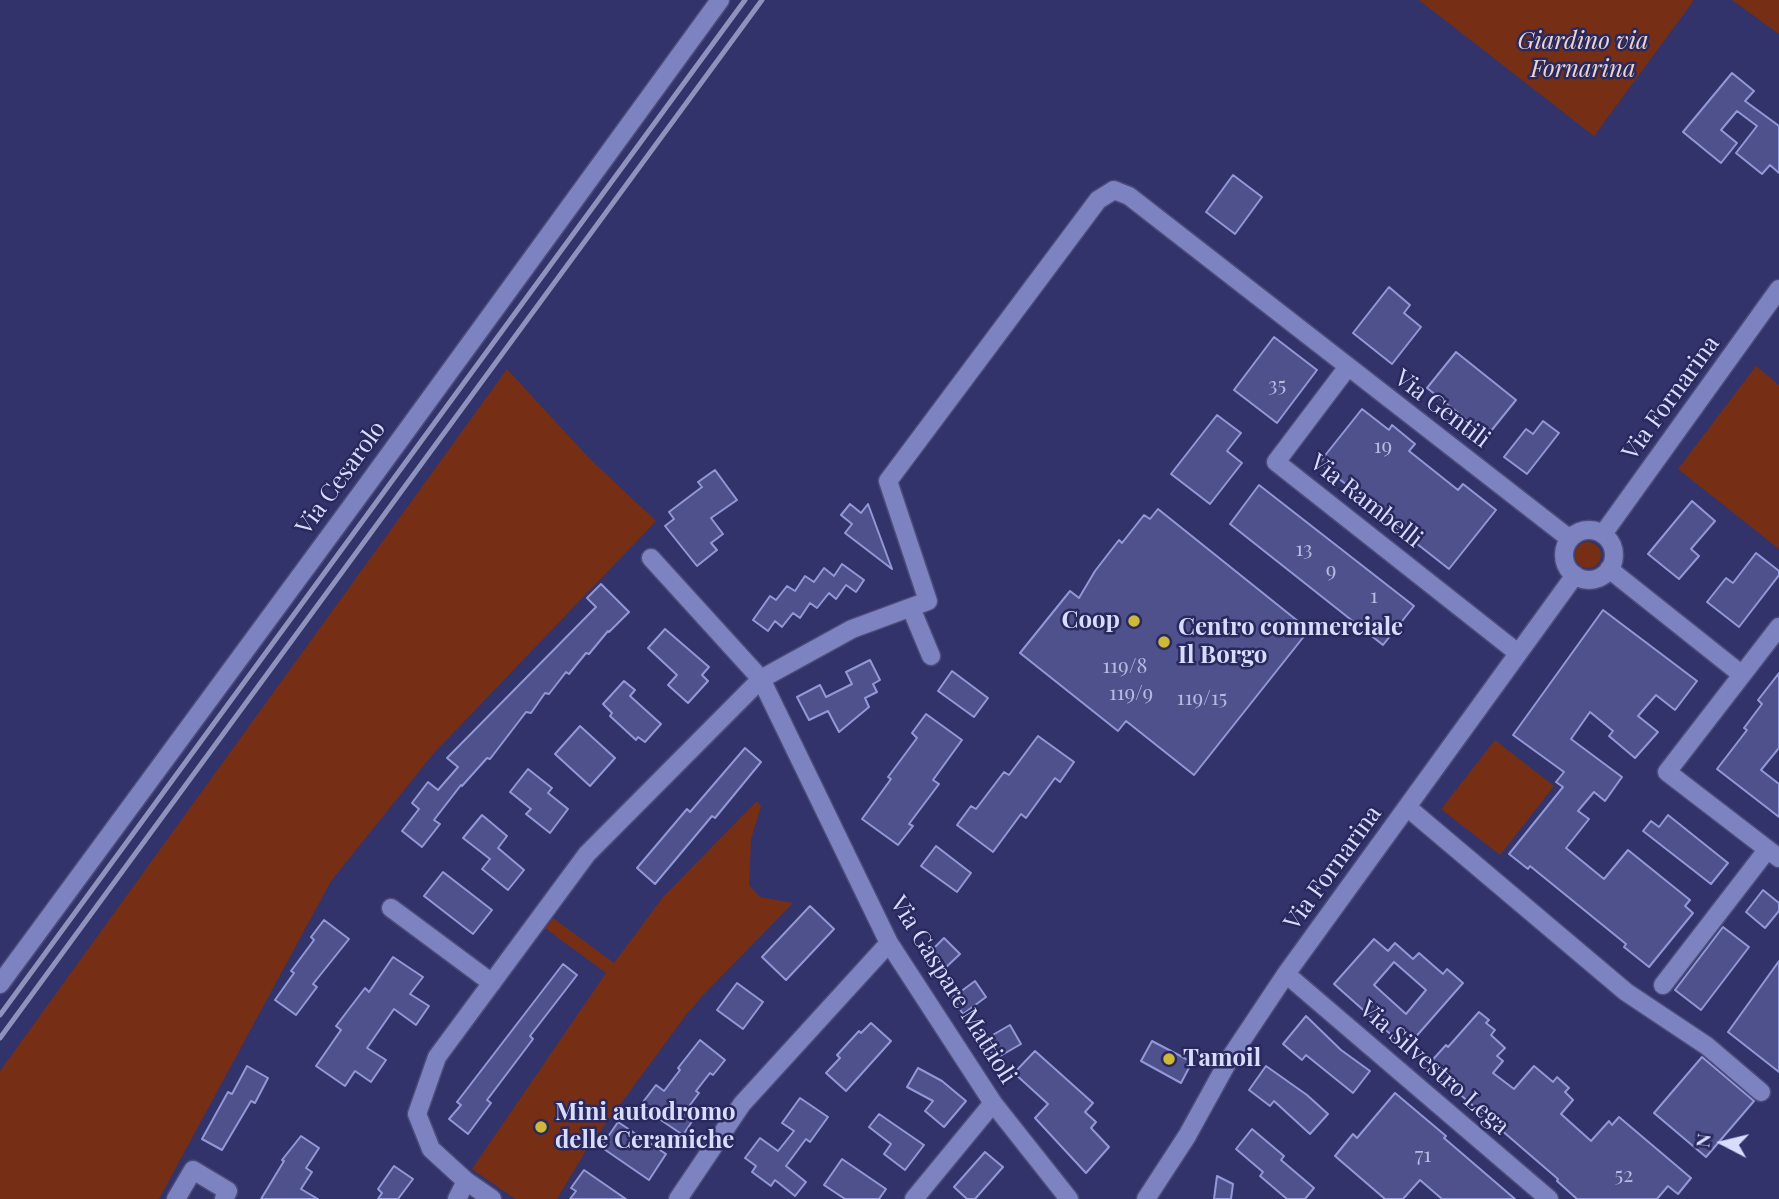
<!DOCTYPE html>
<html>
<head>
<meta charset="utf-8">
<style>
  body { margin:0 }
  #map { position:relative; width:1779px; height:1199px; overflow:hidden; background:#32336a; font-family:"Playfair Display",serif }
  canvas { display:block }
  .north { position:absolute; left:1688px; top:1108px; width:70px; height:70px; -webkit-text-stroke:5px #29295e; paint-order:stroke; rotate:277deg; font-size:19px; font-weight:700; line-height:28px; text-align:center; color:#d8ddfe }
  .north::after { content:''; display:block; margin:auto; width:24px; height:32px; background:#d8ddfe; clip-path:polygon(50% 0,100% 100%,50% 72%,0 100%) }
</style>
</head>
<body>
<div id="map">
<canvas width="1779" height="1199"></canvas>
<div class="north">N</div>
</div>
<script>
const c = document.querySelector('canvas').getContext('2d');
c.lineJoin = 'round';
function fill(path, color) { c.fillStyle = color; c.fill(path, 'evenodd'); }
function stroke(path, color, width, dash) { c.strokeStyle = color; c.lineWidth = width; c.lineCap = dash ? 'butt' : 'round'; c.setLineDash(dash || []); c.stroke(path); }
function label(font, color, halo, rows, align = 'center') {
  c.font = font + ' "Playfair Display",serif'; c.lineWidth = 5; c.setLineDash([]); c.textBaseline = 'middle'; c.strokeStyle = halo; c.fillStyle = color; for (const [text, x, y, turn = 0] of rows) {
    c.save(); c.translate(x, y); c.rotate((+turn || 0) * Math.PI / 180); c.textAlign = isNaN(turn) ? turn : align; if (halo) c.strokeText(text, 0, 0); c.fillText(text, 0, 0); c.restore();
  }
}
const green = new Path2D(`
  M 1419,0 L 1694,0 L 1594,136 Z
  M 1732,0 L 1779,0 L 1779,34 Z
  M 1756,366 L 1779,385 L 1779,549 L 1678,469 Z
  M 507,369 L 589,458 L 656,521 L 433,754 L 331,881 L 159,1199 L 0,1199 L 0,1071 Z
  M1575 555a13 13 0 1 1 26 0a13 13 0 1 1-26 0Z
  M 1495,740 L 1554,786 L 1500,855 L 1441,809 Z
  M 757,801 L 761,806 L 751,839 L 749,885 L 760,897 L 793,903 L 703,995 L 686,1015 L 585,1152 L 557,1199 L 515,1199 L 472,1169 L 606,973 L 545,928 L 553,918 L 614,963 L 663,897 Z`);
const building = new Path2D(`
  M 1732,73 L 1754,91 L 1745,101 L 1779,126 L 1779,173 L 1770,165 L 1762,174 L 1736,153 L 1757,126 L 1737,111 L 1721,130 L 1737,143 L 1721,163 L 1683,132 Z
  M 1233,175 L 1262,197 L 1235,234 L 1206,212 Z
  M 1389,287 L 1410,305 L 1404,313 L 1421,327 L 1392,364 L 1353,333 Z
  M 1274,337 L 1317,370 L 1277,423 L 1234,390 Z
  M 1456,352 L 1516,400 L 1487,436 L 1427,388 Z
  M 1362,409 L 1389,430 L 1392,425 L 1415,444 L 1409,451 L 1458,490 L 1463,484 L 1496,510 L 1449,569 L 1393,525 L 1395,523 L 1319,463 Z
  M 1217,415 L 1241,433 L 1227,451 L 1242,463 L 1210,504 L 1171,474 Z
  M 1543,421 L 1559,433 L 1527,474 L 1504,457 L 1526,429 L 1533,434 Z
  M 715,470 L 737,500 L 711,518 L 723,534 L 711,543 L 717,550 L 697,566 L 665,526 L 674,519 L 669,512 L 702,487 L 698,482 Z
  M 1259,485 L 1414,606 L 1383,645 L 1230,524 Z
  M 1692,501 L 1715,521 L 1691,549 L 1699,556 L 1679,579 L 1648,554 Z
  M 850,504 L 861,513 L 868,504 L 892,569 L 845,533 L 852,524 L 841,515 Z
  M 1158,509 L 1309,630 L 1194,775 L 1126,721 L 1118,731 L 1020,653 L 1070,591 L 1079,598 L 1095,571 L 1119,540 L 1122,543 L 1144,515 L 1150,519 Z
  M 1756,553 L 1779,571 L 1779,575 L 1739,627 L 1707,602 L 1726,578 L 1733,583 Z
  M 842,564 L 864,580 L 856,592 L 846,585 L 836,599 L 829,593 L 817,608 L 810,603 L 800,618 L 793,613 L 782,627 L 775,621 L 768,631 L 753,620 L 770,596 L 776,600 L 787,586 L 795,591 L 805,576 L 814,582 L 824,568 L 834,576 Z
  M 601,584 L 629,612 L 609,632 L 608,631 L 589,654 L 586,653 L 569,674 L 566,672 L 549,694 L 545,693 L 531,713 L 526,712 L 490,759 L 487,758 L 462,786 L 461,785 L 434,820 L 440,824 L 422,847 L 402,831 L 419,809 L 412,803 L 428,782 L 438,790 L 458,767 L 447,758 L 596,607 L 587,598 Z
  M 1603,610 L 1697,681 L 1675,710 L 1656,695 L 1638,716 L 1658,732 L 1635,758 L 1609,736 L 1613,731 L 1590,712 L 1571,739 L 1622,777 L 1605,801 L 1594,792 L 1578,811 L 1589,819 L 1566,848 L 1604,879 L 1628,850 L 1690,900 L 1685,906 L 1693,913 L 1649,967 L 1624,947 L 1626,944 L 1530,866 L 1528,869 L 1509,854 L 1563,787 L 1556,782 L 1564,772 L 1513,735 Z
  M 665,629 L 709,667 L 702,675 L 708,681 L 688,703 L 668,685 L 677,675 L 648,648 Z
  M 870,660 L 880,680 L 873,684 L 877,692 L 865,698 L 869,707 L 839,732 L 828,711 L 809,720 L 797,697 L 820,685 L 826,697 L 852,684 L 846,672 Z
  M 952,671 L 988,698 L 974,717 L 938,691 Z
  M 1779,673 L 1779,748 L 1761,770 L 1779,784 L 1779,817 L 1717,769 L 1747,730 L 1744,728 L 1762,704 L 1758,700 Z
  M 624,681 L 635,690 L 630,696 L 661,724 L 645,742 L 638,737 L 636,740 L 610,716 L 612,713 L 603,704 Z
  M 926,714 L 962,740 L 933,780 L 939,784 L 909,824 L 913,826 L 898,845 L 862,819 L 891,779 L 888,777 L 917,738 L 912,733 Z
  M 580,726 L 615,758 L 590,786 L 555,754 Z
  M 1038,736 L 1074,762 L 1060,782 L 1055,778 L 1026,818 L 1021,814 L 993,852 L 957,825 L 971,806 L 976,809 L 1004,772 L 1009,775 Z
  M 745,748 L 761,762 L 715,818 L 712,816 L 655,884 L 637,868 L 687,809 L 690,812 Z
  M 528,769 L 552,788 L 548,793 L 568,809 L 550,833 L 526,814 L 531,809 L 510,792 Z
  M 482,815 L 507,836 L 498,848 L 524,870 L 508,890 L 482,869 L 490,859 L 463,838 Z
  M 1668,815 L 1728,863 L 1711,884 L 1643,831 L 1651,821 L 1659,827 Z
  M 936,846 L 971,873 L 957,892 L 921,866 Z
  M 443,872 L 492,910 L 473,934 L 424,896 Z
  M 1763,890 L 1779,903 L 1779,911 L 1765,928 L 1746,912 Z
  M 810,906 L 834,929 L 786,980 L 762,957 Z
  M 324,920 L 349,939 L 313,984 L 317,987 L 296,1015 L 275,1000 L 294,973 L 291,971 L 314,940 L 311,937 Z
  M 1723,927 L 1749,947 L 1701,1010 L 1675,990 Z
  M 944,938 L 960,954 L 941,972 L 926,956 Z
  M 1374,939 L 1388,951 L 1395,943 L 1413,959 L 1419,953 L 1443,974 L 1447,969 L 1463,983 L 1406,1048 L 1334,984 ZM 1394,962 L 1426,990 L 1406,1014 L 1374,985 Z
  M 393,957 L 423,977 L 410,994 L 429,1006 L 416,1025 L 394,1009 L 367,1048 L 386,1060 L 371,1082 L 355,1071 L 345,1086 L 316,1066 L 341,1030 L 336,1026 L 365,988 L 369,992 Z
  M 1779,961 L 1779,1072 L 1728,1032 Z
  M 563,964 L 577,975 L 530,1036 L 533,1039 L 487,1100 L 491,1103 L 468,1134 L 449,1119 L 461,1105 L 457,1102 Z
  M 975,981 L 986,997 L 963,1014 L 952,998 Z
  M 737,983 L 763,1002 L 743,1029 L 717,1010 Z
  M 1479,1012 L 1489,1020 L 1486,1023 L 1495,1030 L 1491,1035 L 1505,1048 L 1497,1056 L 1503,1061 L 1493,1073 L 1514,1089 L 1534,1066 L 1553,1082 L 1557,1077 L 1569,1088 L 1565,1092 L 1573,1100 L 1561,1114 L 1591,1141 L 1609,1121 L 1612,1125 L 1619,1117 L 1691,1178 L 1678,1194 L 1668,1186 L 1657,1199 L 1577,1199 L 1557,1181 L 1558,1179 L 1427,1066 L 1446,1045 L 1448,1047 Z
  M 1306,1016 L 1341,1050 L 1370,1071 L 1353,1093 L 1306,1055 L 1302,1060 L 1283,1044 Z
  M 871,1023 L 891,1041 L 846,1091 L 826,1073 L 840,1058 L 837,1055 L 859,1031 L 861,1033 Z
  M 1010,1025 L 1021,1044 L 995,1059 L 984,1040 Z
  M 700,1040 L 725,1060 L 713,1075 L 710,1073 L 696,1091 L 699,1093 L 690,1105 L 699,1111 L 683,1135 L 640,1106 L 656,1085 L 664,1091 L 680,1070 L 678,1068 Z
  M 1152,1041 L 1192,1062 L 1181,1083 L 1141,1061 Z
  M 1035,1051 L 1093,1103 L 1085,1112 L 1096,1122 L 1091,1128 L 1109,1147 L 1086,1173 L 1035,1118 L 1048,1104 L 1014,1073 Z
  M 1702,1057 L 1754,1101 L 1706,1157 L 1654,1113 Z
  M 247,1066 L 268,1078 L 255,1103 L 251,1101 L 222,1150 L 202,1139 L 228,1092 L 232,1094 Z
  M 1266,1066 L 1307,1095 L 1328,1114 L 1310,1134 L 1274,1101 L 1270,1106 L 1249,1090 Z
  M 918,1068 L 942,1081 L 966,1101 L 944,1127 L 925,1111 L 933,1101 L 907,1087 Z
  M 1395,1093 L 1446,1136 L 1444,1138 L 1515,1199 L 1442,1199 L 1420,1180 L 1403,1199 L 1385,1199 L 1335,1156 L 1353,1134 L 1357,1138 Z
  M 800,1098 L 828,1117 L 810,1142 L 806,1139 L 786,1166 L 806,1182 L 795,1196 L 775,1180 L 771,1186 L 752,1172 L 756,1166 L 745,1158 L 760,1138 L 778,1151 L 794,1131 L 782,1123 Z
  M 879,1114 L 924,1145 L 905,1170 L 884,1154 L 891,1144 L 869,1127 Z
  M 618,1122 L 666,1154 L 649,1180 L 601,1147 Z
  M 1252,1129 L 1284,1156 L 1281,1160 L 1314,1188 L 1305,1199 L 1287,1199 L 1260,1176 L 1263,1172 L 1236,1149 Z
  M 301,1136 L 319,1148 L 306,1168 L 312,1172 L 301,1189 L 318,1199 L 261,1199 L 284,1161 L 282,1160 Z
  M 985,1152 L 1003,1167 L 975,1199 L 967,1199 L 954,1187 Z
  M 842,1159 L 886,1189 L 879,1199 L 845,1199 L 824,1185 Z
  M 394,1166 L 413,1179 L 398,1199 L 378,1199 L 382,1193 L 378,1189 Z
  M 584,1170 L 626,1199 L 570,1199 L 576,1191 L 571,1188 Z
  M 1217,1176 L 1233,1184 L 1231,1199 L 1214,1199 Z`);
const minor = new Path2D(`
  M 1347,368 L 1276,462 L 1518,653
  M1564 555a25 25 0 1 1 50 0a25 25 0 1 1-50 0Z
  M 1603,534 L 1779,289
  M 651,558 L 761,679 L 889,943 L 993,1103 L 1069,1199
  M 1609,569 L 1741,674
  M 911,608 L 931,656
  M 1779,627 L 1667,772 L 1779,858
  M 1407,807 L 1626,992 L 1707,1046 L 1761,1092
  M 391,908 L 492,983
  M 1286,974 L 1549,1199
  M 0,984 L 367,485 L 720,0
  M 1663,985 L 1767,850
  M 176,1199 L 193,1170 L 228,1191 L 224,1199
  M 457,1199 L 466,1181
  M 492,1199 L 466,1181 L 431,1149 L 417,1114 L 437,1057 L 587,854 L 761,679 L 852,629 L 928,601 L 888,481 L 1098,200 L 1114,190 L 1129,196 L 1570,539
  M 678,1199 L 742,1104 L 889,943
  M 914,1199 L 993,1103
  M 1146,1199 L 1187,1136 L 1230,1058 L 1286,974 L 1575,575`);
const rail = new Path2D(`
  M 0,1015 L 745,0
  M 0,1038 L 762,0`);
const markers = [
  [1134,621,7,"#ceb838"],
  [1164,642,7,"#ceb838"],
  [1169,1059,7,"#ceb838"],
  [541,1127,7,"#ceb838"]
];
const numberNames = [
  ["35",1277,385],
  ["19",1383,446],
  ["13",1304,549],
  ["9",1331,570],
  ["1",1374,596],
  ["119/8",1125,666],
  ["119/9",1131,693],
  ["119/15",1202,698],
  ["71",1423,1155],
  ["52",1624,1175]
];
const parkNames = [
  ["Giardino via",1583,42],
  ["Fornarina",1583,70]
];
const streetNames = [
  ["Via Fornarina",1671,398,-54],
  ["Via Gentili",1442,409,37],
  ["Via Cesarolo",341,478,-54],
  ["Via Rambelli",1366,501,38],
  ["Via Fornarina",1333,868,-54],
  ["Via Gaspare Mattioli",953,990,58],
  ["Via Silvestro Lega",1434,1068,41]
];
const poiNames = [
  ["Coop",1120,621,"right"],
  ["Centro commerciale",1178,628],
  ["Il Borgo",1178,656],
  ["Tamoil",1183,1059],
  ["Mini autodromo",555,1113],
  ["delle Ceramiche",555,1141]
];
fill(green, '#762f15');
fill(building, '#4e518b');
stroke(building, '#9298d7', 2);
stroke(minor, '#4c4c7b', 21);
stroke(minor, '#7d82c0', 18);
stroke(rail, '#8f92bd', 5);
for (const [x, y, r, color] of markers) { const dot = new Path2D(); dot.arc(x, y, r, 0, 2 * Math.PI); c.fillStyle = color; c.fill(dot); stroke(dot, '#29295e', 2.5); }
label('21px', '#b6bae1', null, numberNames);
label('italic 24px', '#eed3ca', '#29295e', parkNames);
label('24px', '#d8ddfe', '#29295e', streetNames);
label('bold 24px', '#d8ddfe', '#29295e', poiNames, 'left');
</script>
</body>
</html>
